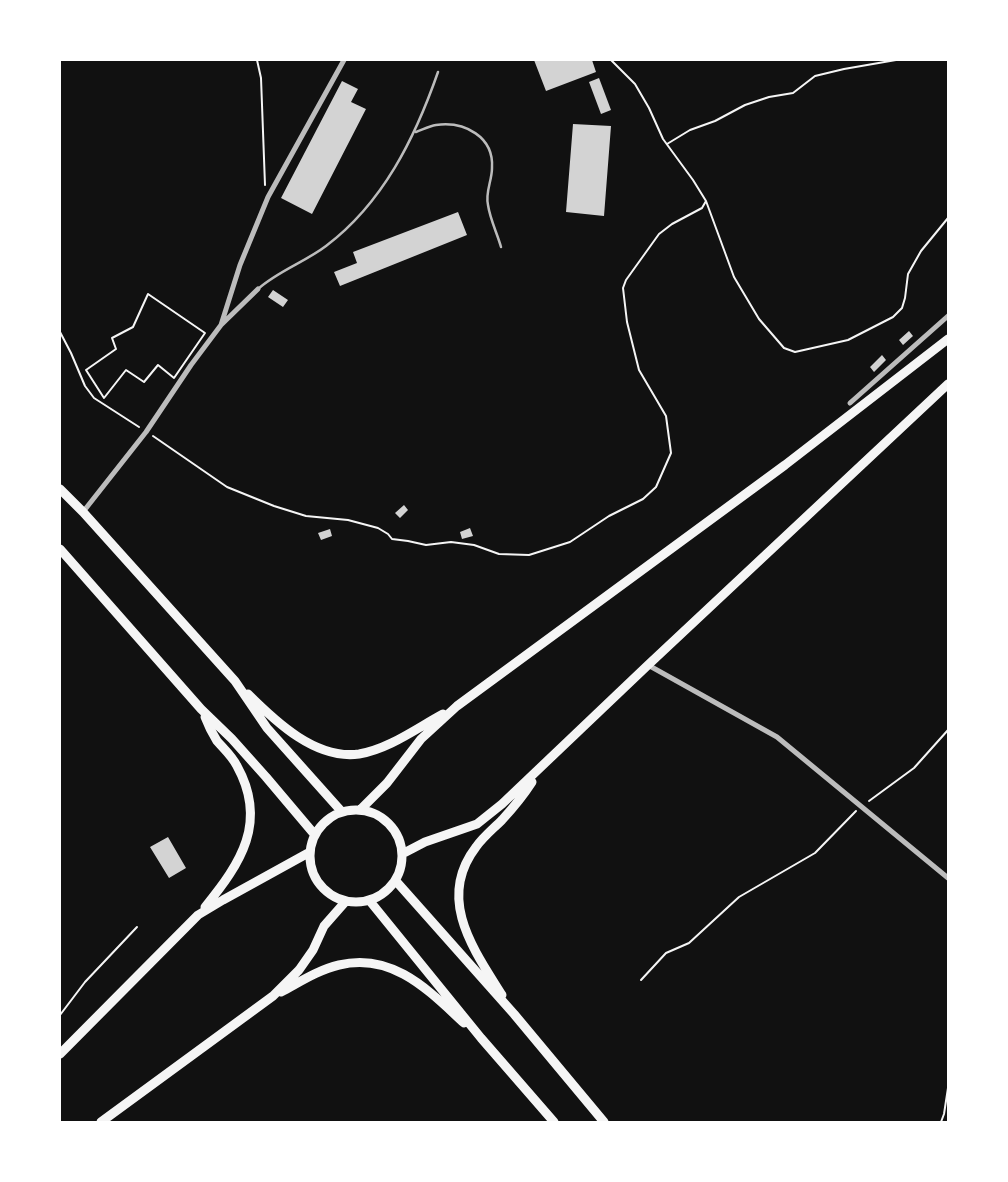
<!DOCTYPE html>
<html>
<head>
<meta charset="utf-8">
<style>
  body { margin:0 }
  #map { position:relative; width:1008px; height:1182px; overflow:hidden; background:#111; font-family:Barlow,sans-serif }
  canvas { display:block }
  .frame { position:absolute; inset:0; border:61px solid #fff; pointer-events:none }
</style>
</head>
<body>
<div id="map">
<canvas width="1008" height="1182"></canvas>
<div class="frame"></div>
</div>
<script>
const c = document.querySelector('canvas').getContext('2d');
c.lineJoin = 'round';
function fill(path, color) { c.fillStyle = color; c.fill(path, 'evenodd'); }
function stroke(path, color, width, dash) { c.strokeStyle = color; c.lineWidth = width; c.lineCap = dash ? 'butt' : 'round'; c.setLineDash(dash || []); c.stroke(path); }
const building = new Path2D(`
  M 534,60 L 592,60 L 596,72 L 546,91 Z
  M 599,78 L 611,110 L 601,114 L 589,82 Z
  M 342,81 L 358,89 L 351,102 L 366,109 L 312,214 L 281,198 Z
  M 573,124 L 611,126 L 604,216 L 566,212 Z
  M 458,212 L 467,235 L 340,286 L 334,272 L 357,263 L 353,252 Z
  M 273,290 L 288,300 L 283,307 L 268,297 Z
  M 909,331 L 913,336 L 903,345 L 899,340 Z
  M 882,355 L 886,360 L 874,372 L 870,367 Z
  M 404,505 L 408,510 L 400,518 L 395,513 Z
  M 470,528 L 473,536 L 462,539 L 460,532 Z
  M 330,529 L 332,536 L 321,540 L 318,533 Z
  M 168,837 L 186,868 L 169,878 L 150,847 Z`);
const path = new Path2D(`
  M 257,60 L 261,78 L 265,185
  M 611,60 L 635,84 L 649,108 L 663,139 L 693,180 L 706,201 L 734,277 L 759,319 L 784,348 L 795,352 L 848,340 L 893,317 L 902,308 L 905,298 L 908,274 L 921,251 L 948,218
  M 667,144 L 690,130 L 715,121 L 745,105 L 769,97 L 793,93 L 815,76 L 844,69 L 896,60
  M 148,294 L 205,333 L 174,378 L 158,365 L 144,382 L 126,370 L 104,398 L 86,370 L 116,349 L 112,338 L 133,327 Z
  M 60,332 L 71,353 L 85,386 L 94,398 L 139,427
  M 153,436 L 227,487 L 274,506 L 306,516 L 348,520 L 378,528 L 388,534 L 392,539 L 408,541 L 426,545 L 451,542 L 474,545 L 499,554 L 529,555 L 570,542 L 609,516 L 643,499 L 656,487 L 671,453 L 666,416 L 639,370 L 627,322 L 623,288 L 626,280 L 659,234 L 672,224 L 702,208 L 706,201
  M 869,801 L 914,768 L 948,730
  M 641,980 L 666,953 L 689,943 L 739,897 L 815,853 L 856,811
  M 60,1015 L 85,982 L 137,927
  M 941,1122 L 944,1114 L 948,1088`);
const service = new Path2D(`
  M 416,132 C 422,130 429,126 436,125 C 465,121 494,137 492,168 C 492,181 485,192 488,205 C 490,219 497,233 501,247
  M 258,289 C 278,271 305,262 326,246 C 383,203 415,138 438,72`);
const minor = new Path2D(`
  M 221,325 L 240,265 L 268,197 L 344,60
  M 850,403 L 948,316
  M 83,512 L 146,432 L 191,365 L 221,325 L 258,289
  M 648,665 L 777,737 L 948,878`);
const trunk = new Path2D(`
  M 60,489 L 83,512 L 235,681 L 267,728 L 342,812
  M 60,549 L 201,709 L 232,739 L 266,777 L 315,835
  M 248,694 C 276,722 316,760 359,754 C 389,749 417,728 443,714
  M 205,717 C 208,725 212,733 217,741 C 224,749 232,756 237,766 C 268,822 241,863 205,907
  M 360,810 L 387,783 L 421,739 L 457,706 L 785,465 L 948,339
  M310 856a46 46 0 1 1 92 0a46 46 0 1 1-92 0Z
  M 402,854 L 425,842 L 477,824 L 502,804 L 648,665 L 948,384
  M 395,880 L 514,1014 L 604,1122
  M 369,900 L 481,1038 L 554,1122
  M 281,992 C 300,982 318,970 339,965 C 393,952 429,991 464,1023
  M 502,995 C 474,950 436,899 476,847 C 483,837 493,829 502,820 C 513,808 523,796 532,782
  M 60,1054 L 198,915 L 223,900 L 310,852
  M 101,1122 L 273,996 L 299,970 L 313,950 L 324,926 L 346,901`);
fill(building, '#d3d3d3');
stroke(path, '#f5f5f5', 2);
stroke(service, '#bcbcbc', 2.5);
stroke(minor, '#bcbcbc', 5);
stroke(trunk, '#f5f5f5', 9);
</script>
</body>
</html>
